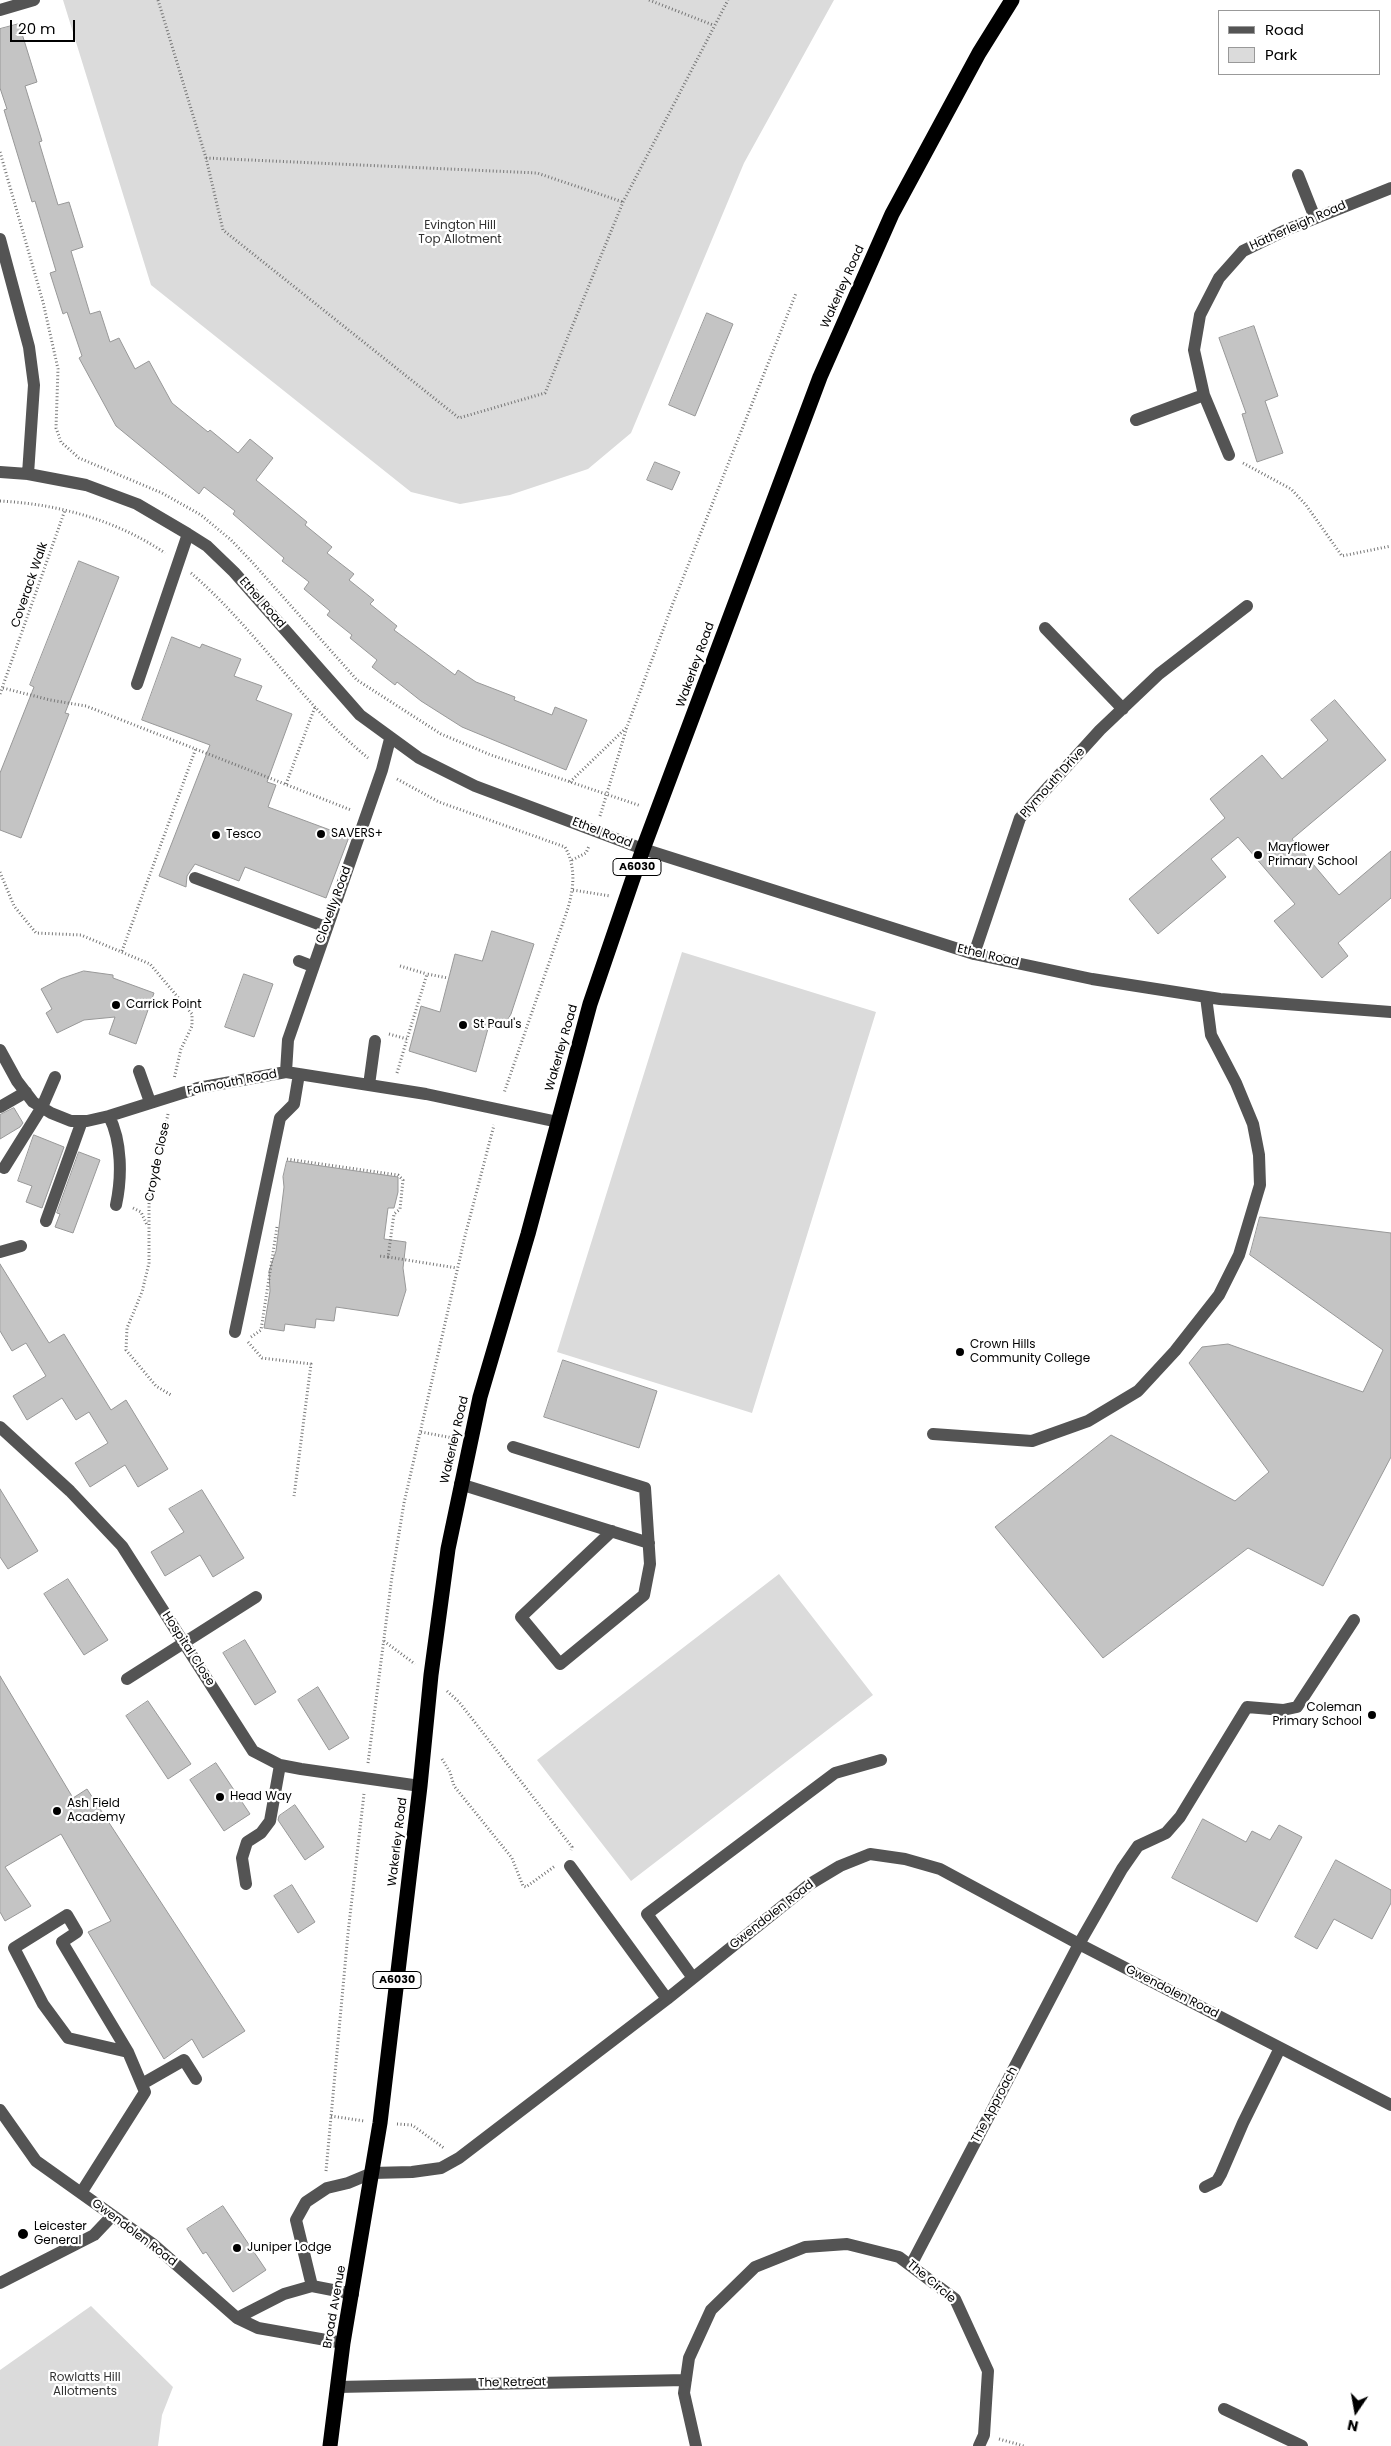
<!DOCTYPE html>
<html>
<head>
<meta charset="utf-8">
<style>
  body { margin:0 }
  #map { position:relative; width:1391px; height:2446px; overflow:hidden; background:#fff; font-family:Poppins,sans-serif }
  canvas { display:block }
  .legend { position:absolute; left:1218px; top:10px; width:162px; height:65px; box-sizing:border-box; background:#fff; border:1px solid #999; margin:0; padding:6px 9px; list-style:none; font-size:15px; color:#000 }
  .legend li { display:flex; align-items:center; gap:10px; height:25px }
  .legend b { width:25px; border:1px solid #999 }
  .north { position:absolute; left:1331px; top:2386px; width:50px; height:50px; -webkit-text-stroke:4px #fff; paint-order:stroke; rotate:192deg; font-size:14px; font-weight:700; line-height:20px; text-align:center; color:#000 }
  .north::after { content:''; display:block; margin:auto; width:18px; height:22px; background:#000; clip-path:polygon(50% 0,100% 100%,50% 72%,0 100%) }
  .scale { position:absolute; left:10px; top:20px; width:65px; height:22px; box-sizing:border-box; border:2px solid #000; border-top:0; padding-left:6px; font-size:15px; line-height:18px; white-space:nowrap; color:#000; -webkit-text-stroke:4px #fff; paint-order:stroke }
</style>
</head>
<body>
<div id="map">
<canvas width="1391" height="2446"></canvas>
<ul class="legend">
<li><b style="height:6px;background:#545454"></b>Road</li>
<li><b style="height:14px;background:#dbdbdb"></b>Park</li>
</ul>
<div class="north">N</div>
<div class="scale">20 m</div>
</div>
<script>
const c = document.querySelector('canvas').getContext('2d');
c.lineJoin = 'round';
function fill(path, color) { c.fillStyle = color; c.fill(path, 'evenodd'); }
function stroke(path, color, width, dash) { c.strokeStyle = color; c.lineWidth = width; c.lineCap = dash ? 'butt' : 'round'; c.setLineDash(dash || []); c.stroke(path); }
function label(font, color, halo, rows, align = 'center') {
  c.font = font + ' Poppins,sans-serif'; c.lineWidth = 4.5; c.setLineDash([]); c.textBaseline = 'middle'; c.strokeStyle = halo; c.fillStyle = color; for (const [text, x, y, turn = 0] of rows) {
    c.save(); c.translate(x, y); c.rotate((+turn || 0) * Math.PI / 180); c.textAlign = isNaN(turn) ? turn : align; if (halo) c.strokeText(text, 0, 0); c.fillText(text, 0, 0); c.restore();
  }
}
const green = new Path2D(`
  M 63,0 L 834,0 L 744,163 L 631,433 L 588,469 L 510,495 L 460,504 L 411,492 L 151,285 Z
  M 682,952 L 876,1012 L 752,1413 L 557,1352 Z
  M 779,1574 L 873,1695 L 631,1881 L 537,1760 Z
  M 91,2306 L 173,2387 L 162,2415 L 158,2446 L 0,2446 L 0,2370 Z`);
const building = new Path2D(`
  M 19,24 L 37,82 L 25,86 L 42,141 L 39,142 L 58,205 L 69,202 L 83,247 L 71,251 L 90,314 L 100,311 L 110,342 L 119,338 L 135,369 L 149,361 L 172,403 L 208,432 L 210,430 L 238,453 L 250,439 L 273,458 L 256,480 L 307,522 L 305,525 L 332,547 L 327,553 L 354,574 L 349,580 L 374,600 L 370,604 L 397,626 L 394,630 L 455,675 L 458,670 L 476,682 L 515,697 L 514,700 L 552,715 L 555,707 L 587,720 L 566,770 L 462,727 L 421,701 L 397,682 L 395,685 L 372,667 L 377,660 L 350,638 L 352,635 L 327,615 L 330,611 L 304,589 L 309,582 L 282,561 L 284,558 L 233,514 L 235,511 L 204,487 L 199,494 L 116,426 L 79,358 L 82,356 L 67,312 L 63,314 L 50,273 L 56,271 L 35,201 L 32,202 L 4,110 L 7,109 L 0,88 L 0,29 Z
  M 707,313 L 733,324 L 695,416 L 669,405 Z
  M 1254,326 L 1278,396 L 1265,401 L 1283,453 L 1257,462 L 1242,414 L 1246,413 L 1219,338 Z
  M 655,462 L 680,472 L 672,490 L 647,480 Z
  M 79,561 L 119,577 L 65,713 L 69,714 L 21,838 L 0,830 L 0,773 L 34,687 L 30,685 Z
  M 172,637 L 200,648 L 202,644 L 241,659 L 234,676 L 262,686 L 256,700 L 292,714 L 267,782 L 276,785 L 268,807 L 349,837 L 326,898 L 245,867 L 239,881 L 195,864 L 187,876 L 186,887 L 159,876 L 210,745 L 142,720 Z
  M 1335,700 L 1386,760 L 1292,839 L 1339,895 L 1391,851 L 1391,898 L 1338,943 L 1348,956 L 1322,978 L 1274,921 L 1295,904 L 1238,837 L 1211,859 L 1226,877 L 1158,934 L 1129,899 L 1225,818 L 1210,799 L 1262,755 L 1282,779 L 1328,740 L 1311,720 Z
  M 492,931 L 534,944 L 511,1014 L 502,1029 L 489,1025 L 476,1072 L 409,1051 L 421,1006 L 440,1012 L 455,954 L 482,961 Z
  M 84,971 L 113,975 L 113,978 L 154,993 L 136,1044 L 109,1034 L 115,1017 L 84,1020 L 57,1033 L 46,1013 L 52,1009 L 41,989 L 60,979 Z
  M 244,974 L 273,984 L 254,1037 L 225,1027 Z
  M 14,1108 L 23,1123 L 20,1127 L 0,1139 L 0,1115 Z
  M 34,1135 L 64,1147 L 42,1208 L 26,1202 L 32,1186 L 18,1181 Z
  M 79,1152 L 100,1160 L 73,1233 L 55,1227 L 60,1214 L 57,1213 Z
  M 287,1161 L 398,1177 L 398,1192 L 394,1208 L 388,1208 L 384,1239 L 406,1242 L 403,1268 L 406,1290 L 398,1316 L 336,1307 L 334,1321 L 316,1319 L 315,1328 L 285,1324 L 284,1331 L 264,1328 L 270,1291 L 269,1271 L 276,1251 L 284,1187 L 283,1177 Z
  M 1260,1217 L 1391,1233 L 1391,1457 L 1323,1586 L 1248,1548 L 1103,1658 L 995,1527 L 1111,1435 L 1235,1501 L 1269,1472 L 1189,1363 L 1202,1347 L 1228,1344 L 1363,1392 L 1383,1350 L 1250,1255 Z
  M 0,1264 L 49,1343 L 64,1334 L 111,1410 L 126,1400 L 168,1469 L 138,1487 L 125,1465 L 90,1487 L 75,1463 L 108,1443 L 89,1412 L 76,1420 L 62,1398 L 27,1420 L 13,1396 L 46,1376 L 26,1343 L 12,1351 L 0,1331 Z
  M 563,1360 L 657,1391 L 639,1448 L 544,1417 Z
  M 0,1489 L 38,1551 L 8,1569 L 0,1557 Z
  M 202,1490 L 244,1558 L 213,1577 L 200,1555 L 165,1576 L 151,1552 L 184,1532 L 169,1509 Z
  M 68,1579 L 108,1640 L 84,1655 L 44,1594 Z
  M 245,1640 L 276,1692 L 255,1705 L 223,1653 Z
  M 0,1676 L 73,1798 L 87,1789 L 245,2031 L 203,2058 L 192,2039 L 164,2059 L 88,1932 L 111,1921 L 61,1834 L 5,1867 L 31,1906 L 5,1921 L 0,1912 Z
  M 318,1687 L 349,1738 L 329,1750 L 298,1700 Z
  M 148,1701 L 191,1764 L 168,1779 L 126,1716 Z
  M 216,1763 L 250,1814 L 224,1831 L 190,1780 Z
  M 295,1805 L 324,1847 L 305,1860 L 278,1820 L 279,1816 Z
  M 1203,1819 L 1246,1842 L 1252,1831 L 1270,1840 L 1279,1825 L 1302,1837 L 1257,1922 L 1172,1878 Z
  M 1336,1860 L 1391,1890 L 1391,1903 L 1372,1939 L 1334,1919 L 1317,1949 L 1295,1937 Z
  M 292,1885 L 315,1922 L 298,1933 L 274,1896 Z
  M 223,2206 L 266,2270 L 233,2292 L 206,2252 L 203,2254 L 187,2229 Z`);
const path = new Path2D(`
  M 158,0 L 206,158 L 223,230 L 459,418 L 545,393 L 623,202 L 728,0
  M 649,0 L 713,25
  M 0,152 L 43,302 L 58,369 L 56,428 L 61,442 L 79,458 L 162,493 L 201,515 L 231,540 L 252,562 L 357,680 L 441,734 L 491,755 L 641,806
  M 206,158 L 537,173 L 623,202
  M 1243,463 L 1291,489 L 1306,505 L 1342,556 L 1391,546
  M 0,501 C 58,504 116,520 165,553
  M 191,573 C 256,629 302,704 368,758
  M 3,688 L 50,700 L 86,706 L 351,810
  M 0,694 L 65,510
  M 397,779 L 439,802 L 565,847 C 576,867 574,887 568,908 L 504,1093
  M 570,782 L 627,727
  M 286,784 L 315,707
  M 600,816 L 627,727 L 673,603 L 796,293
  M 572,860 L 586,853 L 589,846
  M 0,872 L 14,906 L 36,933 L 81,935 L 150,964 L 192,1014 L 192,1026 L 181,1049 L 174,1079
  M 573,890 L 610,896
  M 122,951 L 196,748
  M 400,966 L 427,974
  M 389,1034 L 407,1039 L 427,974 L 448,978
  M 397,1073 L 407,1039
  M 168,1114 L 149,1204 L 149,1263 L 142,1292 L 127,1328 L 126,1350 L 156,1386 L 171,1395
  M 287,1159 L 398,1175 L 403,1180 L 400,1209 L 394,1214 L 388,1257 L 379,1256
  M 133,1208 L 141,1212 L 147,1225
  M 388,1257 L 457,1268
  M 251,1337 L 261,1330 L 277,1227
  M 248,1342 L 262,1358 L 311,1364 L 294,1496
  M 421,1432 L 453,1438
  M 384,1641 L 415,1664
  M 447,1691 L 459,1702 L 572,1847 L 571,1850
  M 442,1759 L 450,1772 L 454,1786 L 512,1858 L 523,1886 L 526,1887 L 555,1866
  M 368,1763 L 392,1576 L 404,1503 L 465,1236 L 494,1125
  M 331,2116 L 364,2121
  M 397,2124 L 412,2125 L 444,2148
  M 326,2171 L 348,1933 L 364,1794
  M 999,2439 L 1024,2446`);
const minor = new Path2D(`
  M 0,10 L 34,0
  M 1298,175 L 1315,218
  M 0,239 L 29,347 L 34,385 L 28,474
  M 1136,420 L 1204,395
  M 1229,455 L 1204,395 L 1194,350 L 1200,315 L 1219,278 L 1243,251 L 1286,230 L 1391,188
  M 0,472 L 28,474 L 86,485 L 137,504 L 188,534 L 207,546 L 234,572 L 360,715 L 419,758 L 475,786 L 643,849 L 974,954 L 1092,979 L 1220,999 L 1391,1012
  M 1045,628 L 1123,709
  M 137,684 L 188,534
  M 195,878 L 326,927
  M 974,954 L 1020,818 L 1100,730 L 1159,674 L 1247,606
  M 299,961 L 312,966
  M 0,1050 L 17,1081 L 33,1102 L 51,1113 L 71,1121 L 87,1121 L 109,1116 L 198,1088 L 286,1072 L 426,1094 L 558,1122
  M 139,1071 L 150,1102
  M 286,1072 L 288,1040 L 382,770 L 390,739
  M 369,1085 L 375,1041
  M 0,1107 L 26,1092
  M 109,1116 C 122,1142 122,1177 116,1205
  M 4,1168 L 42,1107 L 55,1077
  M 46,1221 L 82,1121
  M 0,1252 L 21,1246
  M 235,1332 L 280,1118 L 294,1104 L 299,1074
  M 0,1427 L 70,1491 L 122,1546 L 253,1751 L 280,1765 L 301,1769 L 420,1786
  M 933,1434 L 1032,1441 L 1088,1421 L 1138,1391 L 1175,1351 L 1219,1295 L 1239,1255 L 1260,1185 L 1259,1155 L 1253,1124 L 1236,1083 L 1211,1035 L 1206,997
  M 513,1447 L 645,1488 L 650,1564 L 644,1595 L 560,1664 L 521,1617 L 612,1531
  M 460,1484 L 649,1543
  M 127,1679 L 256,1597
  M 570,1866 L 667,1999
  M 246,1884 L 242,1858 L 247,1842 L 261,1833 L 270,1821 L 280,1765
  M 693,1978 L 647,1914 L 835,1773 L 881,1760
  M 142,2084 L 184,2060 L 196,2079
  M 0,2110 L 36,2161 L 154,2245 L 237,2318 L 258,2328 L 343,2343
  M 1205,2187 L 1217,2181 L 1221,2174 L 1243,2123 L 1280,2048
  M 81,2193 L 145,2092 L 128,2052 L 62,1942 L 77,1932 L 67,1915 L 14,1948 L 43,2004 L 68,2038 L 128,2052
  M 911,2265 L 1079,1944 L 1122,1869 L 1138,1846 L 1166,1833 L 1180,1817 L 1247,1707 L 1283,1710 L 1297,1707 L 1354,1620
  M 0,2283 L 94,2235 L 112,2216
  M 312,2286 L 296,2220 L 306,2202 L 327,2188 L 348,2183 L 372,2173 L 412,2172 L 441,2168 L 459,2158 L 667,1999 L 810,1884 L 840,1866 L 870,1854 L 905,1859 L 940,1869 L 1079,1944 L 1391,2105
  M 237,2318 L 284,2294 L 312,2286 L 353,2294
  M 337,2387 L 686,2380
  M 1224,2409 L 1302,2446
  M 696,2446 L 684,2393 L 689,2358 L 711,2310 L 755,2267 L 805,2247 L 847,2244 L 899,2257 L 955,2299 L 988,2371 L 984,2435 L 979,2446`);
const highway = new Path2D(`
  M 330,2446 L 343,2343 L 380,2123 L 420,1786 L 431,1675 L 448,1549 L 480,1397 L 528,1234 L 590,1004 L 643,849 L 820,377 L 892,214 L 979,53 L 1012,0`);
const markers = [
  [321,834,5,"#000"],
  [216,835,5,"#000"],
  [1258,855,5,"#000"],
  [116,1005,5,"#000"],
  [463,1025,5,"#000"],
  [960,1352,5,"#000"],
  [1372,1715,5,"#000"],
  [220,1797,5,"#000"],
  [57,1811,5,"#000"],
  [23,2234,6,"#000"],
  [237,2248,5,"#000"]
];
const shields = [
  [637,867,48],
  [397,1980,48]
];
const shieldNames = [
  ["A6030",637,867],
  ["A6030",397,1980]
];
const parkNames = [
  ["Evington Hill",460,226],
  ["Top Allotment",460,240],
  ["Rowlatts Hill",85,2378],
  ["Allotments",85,2392]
];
const streetNames = [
  ["Hatherleigh Road",1298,226,-24],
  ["Wakerley Road",843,287,-66],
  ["Coverack Walk",30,585,-71],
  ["Ethel Road",262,603,49],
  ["Wakerley Road",696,665,-70],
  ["Plymouth Drive",1053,783,-48],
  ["Ethel Road",602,833,21],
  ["Clovelly Road",334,905,-70],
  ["Ethel Road",988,956,13],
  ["Wakerley Road",562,1048,-74],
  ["Falmouth Road",232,1083,-11],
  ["Croyde Close",158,1162,-78],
  ["Wakerley Road",455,1440,-77],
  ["Hospital Close",188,1649,57],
  ["Wakerley Road",398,1842,-83],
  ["Gwendolen Road",772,1915,-38],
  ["Gwendolen Road",1172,1992,27],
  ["The Approach",995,2105,-62],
  ["Gwendolen Road",134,2233,37],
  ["The Circle",931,2282,40],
  ["Broad Avenue",335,2307,-80],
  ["The Retreat",512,2383,-1]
];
const poiNames = [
  ["SAVERS+",331,834],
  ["Tesco",226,835],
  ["Mayflower",1268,848],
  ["Primary School",1268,862],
  ["Carrick Point",126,1005],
  ["St Paul's",473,1025],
  ["Crown Hills",970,1345],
  ["Community College",970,1359],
  ["Coleman",1362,1708,"right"],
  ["Primary School",1362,1722,"right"],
  ["Head Way",230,1797],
  ["Ash Field",67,1804],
  ["Academy",67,1818],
  ["Leicester",34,2227],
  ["General",34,2241],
  ["Juniper Lodge",247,2248]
];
fill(green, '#dbdbdb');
fill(building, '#c4c4c4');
stroke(building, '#989898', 1);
stroke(path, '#767676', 3, [1, 2.5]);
stroke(minor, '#545454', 12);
stroke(highway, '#000', 15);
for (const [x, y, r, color] of markers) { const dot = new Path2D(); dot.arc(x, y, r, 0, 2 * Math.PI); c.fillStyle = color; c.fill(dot); stroke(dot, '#fff', 2); }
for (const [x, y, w] of shields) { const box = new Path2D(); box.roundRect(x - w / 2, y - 8.5, w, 17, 4); c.fillStyle = '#fff'; c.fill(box); stroke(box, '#000', 1); }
label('bold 11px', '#000', null, shieldNames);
label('12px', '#323232', '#fff', parkNames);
label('12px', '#000', '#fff', streetNames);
label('12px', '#000', '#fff', poiNames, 'left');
</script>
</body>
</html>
